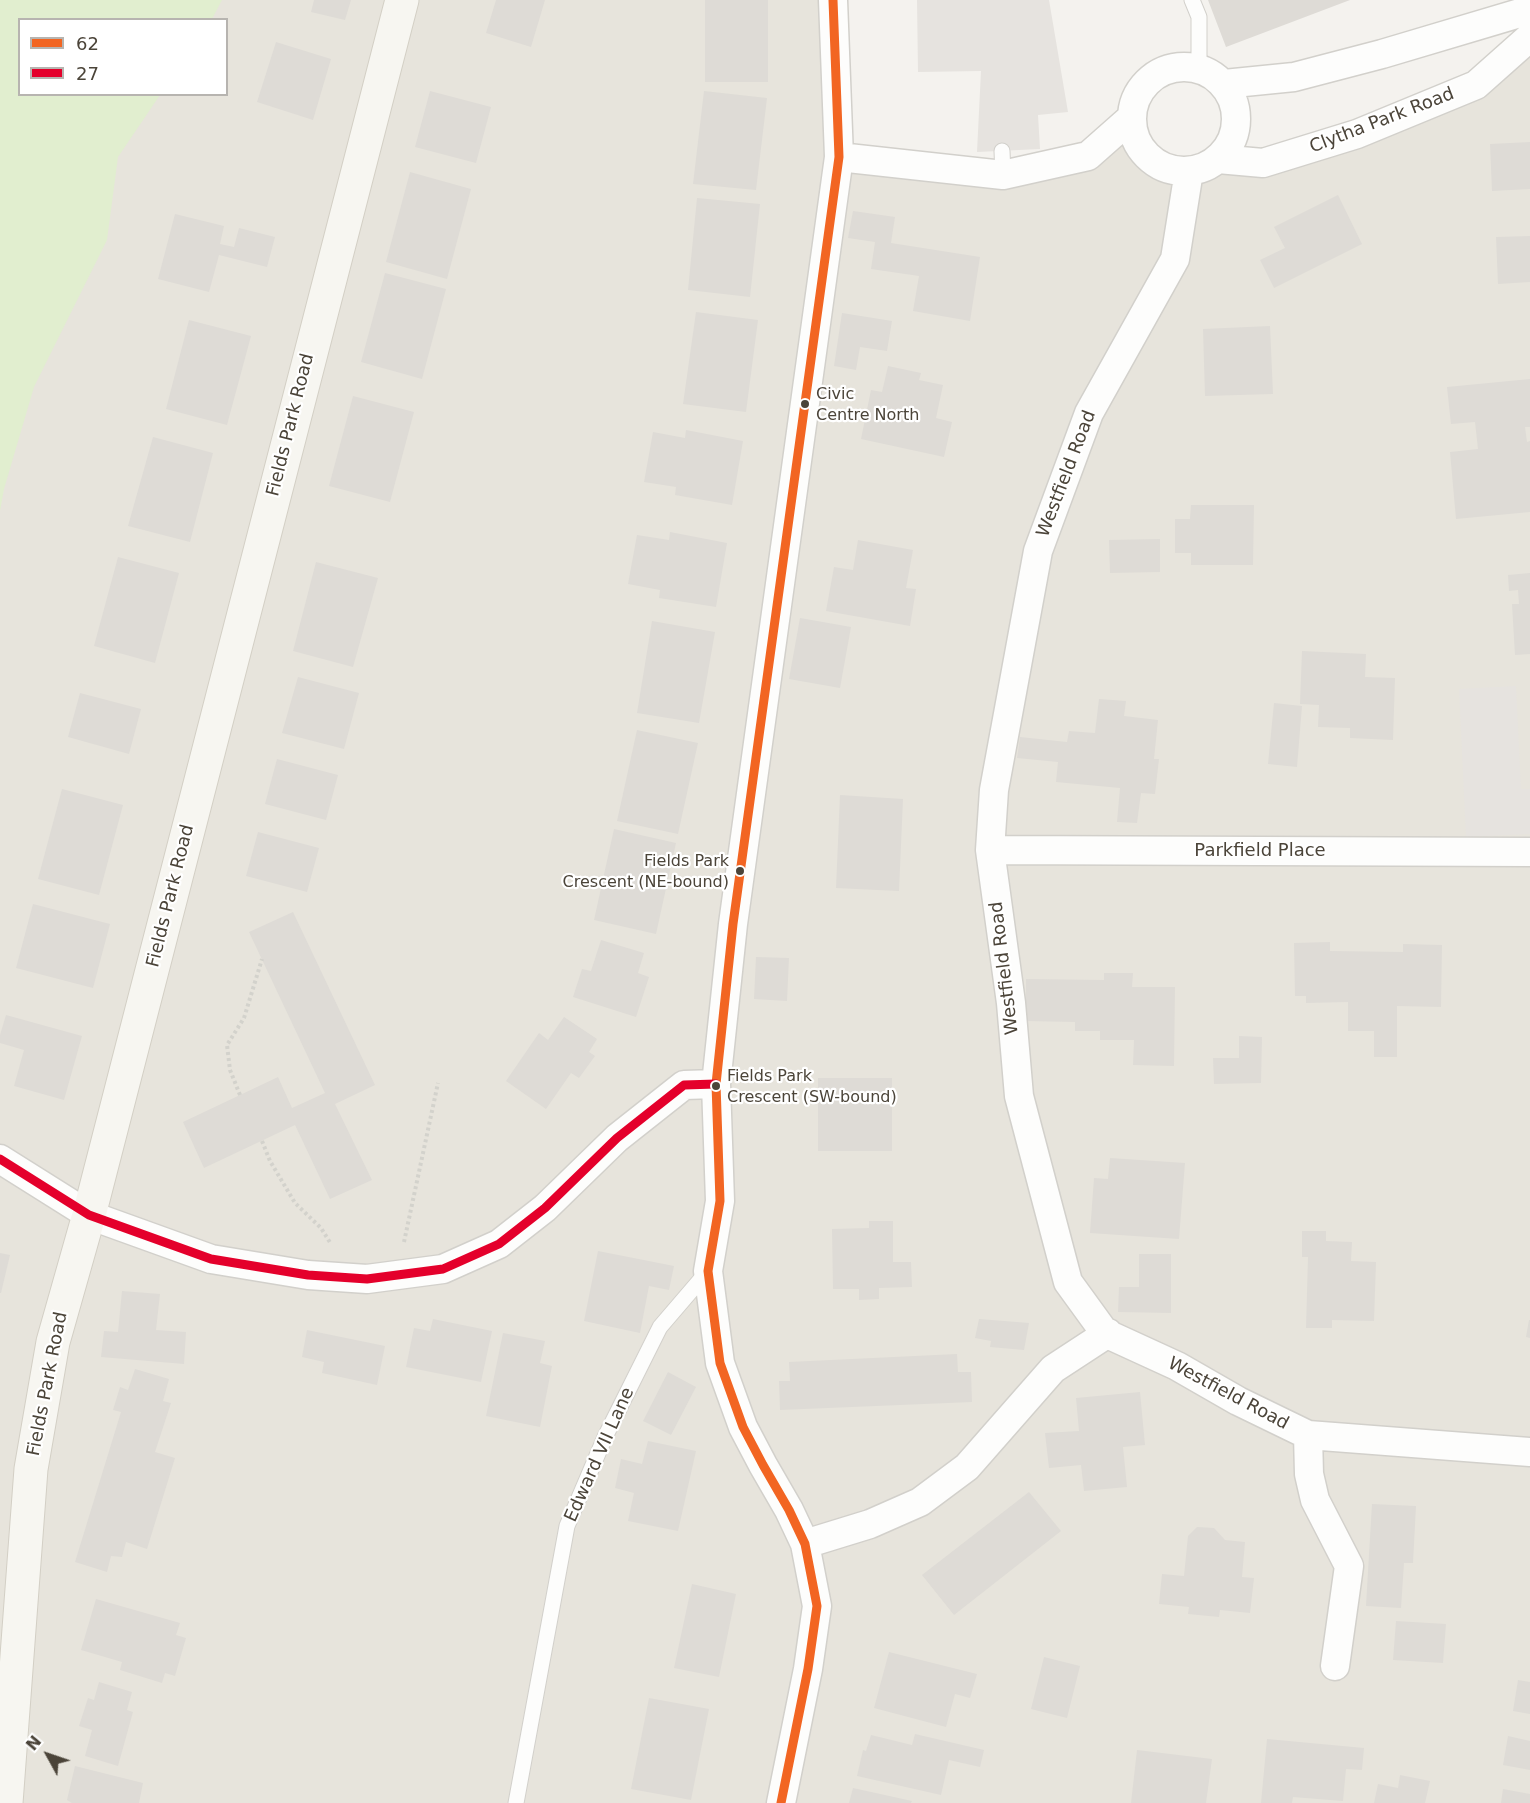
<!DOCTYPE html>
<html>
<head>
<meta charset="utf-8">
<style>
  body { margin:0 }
  #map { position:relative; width:1530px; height:1803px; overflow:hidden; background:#f4f2ee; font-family:"DejaVu Sans",sans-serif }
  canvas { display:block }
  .legend { position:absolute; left:18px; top:18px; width:210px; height:78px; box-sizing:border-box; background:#fff; border:2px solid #b7b4b0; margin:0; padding:8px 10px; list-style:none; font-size:18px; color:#4b4439 }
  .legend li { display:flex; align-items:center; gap:12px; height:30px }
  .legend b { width:30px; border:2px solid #b7b4b0 }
  .north { position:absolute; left:18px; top:1725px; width:60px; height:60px; -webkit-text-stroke:4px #fff; paint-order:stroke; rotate:310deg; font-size:16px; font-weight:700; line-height:24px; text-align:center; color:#4b4439 }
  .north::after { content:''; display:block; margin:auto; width:21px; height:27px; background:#4b4439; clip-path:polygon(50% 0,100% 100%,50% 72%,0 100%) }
</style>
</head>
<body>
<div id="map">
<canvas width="1530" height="1803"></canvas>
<ul class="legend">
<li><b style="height:8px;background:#f26522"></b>62</li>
<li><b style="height:8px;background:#e4002b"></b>27</li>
</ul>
<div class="north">N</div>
</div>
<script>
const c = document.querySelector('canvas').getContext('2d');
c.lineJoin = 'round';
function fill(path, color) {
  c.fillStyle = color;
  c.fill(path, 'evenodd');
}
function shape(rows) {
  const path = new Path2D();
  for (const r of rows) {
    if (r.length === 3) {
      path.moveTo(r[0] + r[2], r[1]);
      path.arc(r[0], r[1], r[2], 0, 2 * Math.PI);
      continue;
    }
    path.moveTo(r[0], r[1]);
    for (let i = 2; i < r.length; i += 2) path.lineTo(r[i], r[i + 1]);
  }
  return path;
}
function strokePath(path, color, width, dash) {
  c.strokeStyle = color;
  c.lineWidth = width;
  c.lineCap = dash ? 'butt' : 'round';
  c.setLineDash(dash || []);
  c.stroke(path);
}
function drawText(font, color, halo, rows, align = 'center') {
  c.font = font + ' "DejaVu Sans",sans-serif';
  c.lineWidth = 4.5;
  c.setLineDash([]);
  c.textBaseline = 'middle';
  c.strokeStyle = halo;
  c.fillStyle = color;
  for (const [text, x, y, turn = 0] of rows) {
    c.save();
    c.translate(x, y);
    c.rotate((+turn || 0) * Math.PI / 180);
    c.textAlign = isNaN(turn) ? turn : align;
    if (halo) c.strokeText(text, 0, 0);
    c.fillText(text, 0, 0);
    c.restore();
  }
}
fill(shape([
  [0,0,833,0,839,157,1003,175,1133,129,1135,138,1145,154,1163,167,1176,171,1199,169,1216,161,1263,163,1476,85,1530,37,1530,1803,0,1803],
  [20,20,226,20,226,94,20,94]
]), '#e7e4dc');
fill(shape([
  [0,0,222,0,212,19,20,20,20,94,160,95,118,157,107,240,34,387,4,489,0,511]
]), '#e1eecf');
fill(shape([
  [917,0,1049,0,1068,112,1038,115,1040,149,977,152,981,71,918,72],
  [1516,686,1521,789,1530,789,1530,834,1466,837,1459,689]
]), '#e6e3df');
fill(shape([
  [314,0,351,0,345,20,311,12],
  [496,0,545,0,531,47,486,33],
  [705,0,768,0,768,82,705,82],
  [1208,0,1350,0,1226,47],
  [276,42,331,59,313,120,257,102],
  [430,91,491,107,476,163,415,147],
  [704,91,767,98,756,190,693,184],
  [1530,142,1530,189,1492,191,1490,144],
  [410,172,471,189,447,279,386,262],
  [1338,195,1362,244,1274,288,1260,260,1285,248,1274,227],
  [697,198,760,204,750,297,688,290],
  [853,211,895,217,891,243,980,257,970,321,913,311,919,276,871,269,875,242,848,238],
  [175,214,224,226,220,244,234,247,239,228,275,237,267,267,219,255,209,292,158,279],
  [1530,236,1530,282,1498,284,1496,237],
  [385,273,446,289,422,379,361,362],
  [696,312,758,320,746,412,683,404],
  [842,313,892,321,887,351,860,347,856,370,834,366],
  [189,320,251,336,227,425,166,409],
  [1270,326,1273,394,1205,396,1203,329],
  [888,366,921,373,919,380,943,385,936,418,952,422,944,457,861,439,871,390,882,392],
  [1530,379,1530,427,1525,427,1527,442,1530,441,1530,512,1456,519,1450,452,1478,449,1475,422,1451,424,1447,387],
  [353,396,414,412,390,502,329,486],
  [686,430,743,441,732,505,675,495,676,487,644,482,653,432,685,438],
  [153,437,213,453,190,542,128,526],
  [1191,505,1254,505,1253,565,1191,565,1191,553,1175,553,1175,519,1190,519],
  [670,532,727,543,716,607,659,598,660,590,628,584,637,535,669,540],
  [1160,539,1160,572,1110,573,1109,540],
  [858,540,913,550,906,588,916,589,910,626,826,611,834,567,853,570],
  [118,557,179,573,155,663,94,646],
  [316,562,378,578,353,667,293,651],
  [1530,573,1530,654,1515,655,1512,604,1519,604,1518,590,1509,591,1508,575],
  [800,618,851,627,840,688,789,679],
  [652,621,715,632,699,723,637,713],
  [1302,651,1366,654,1365,677,1395,678,1393,740,1350,738,1350,728,1318,727,1319,705,1300,704],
  [298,677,359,693,344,749,282,733],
  [80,693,141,709,129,754,68,737],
  [1099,699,1126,701,1124,716,1158,720,1154,759,1159,759,1155,794,1141,793,1137,823,1117,822,1120,788,1056,782,1058,762,1017,758,1020,737,1067,742,1069,731,1095,733],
  [1274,703,1302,706,1297,767,1268,764],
  [637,730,698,743,678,834,617,821],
  [277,759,338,775,326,820,265,804],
  [62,789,123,805,99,895,38,879],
  [840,795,903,799,899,891,836,888],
  [614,829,676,843,656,934,594,920],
  [258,832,319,848,307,892,246,876],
  [33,904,110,924,93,988,16,968],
  [293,912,375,1085,335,1104,372,1180,330,1199,295,1125,204,1168,183,1122,278,1077,292,1108,325,1093,249,932],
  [601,940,644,953,638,973,649,977,636,1017,573,997,582,969,591,971],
  [1330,942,1330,951,1403,952,1403,944,1442,945,1441,1007,1397,1006,1397,1057,1374,1057,1374,1031,1348,1031,1348,1002,1306,1003,1306,996,1295,996,1294,943],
  [756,957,789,958,787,1001,754,999],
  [1104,973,1133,973,1132,987,1175,987,1174,1066,1133,1065,1134,1040,1100,1040,1100,1031,1075,1031,1075,1022,1026,1021,1026,979,1104,980],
  [6,1015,82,1036,64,1100,14,1086,24,1050,0,1043,0,1035],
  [564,1017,597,1039,589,1052,595,1056,579,1078,571,1073,546,1109,506,1081,539,1033,548,1040],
  [1239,1036,1262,1037,1261,1083,1214,1084,1213,1058,1239,1058],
  [818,1078,892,1078,892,1151,818,1151],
  [1110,1158,1185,1163,1179,1239,1090,1233,1094,1178,1108,1179],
  [869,1221,893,1221,893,1262,911,1262,912,1287,879,1288,879,1299,859,1300,859,1289,833,1289,832,1229,869,1228],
  [1302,1231,1326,1231,1326,1241,1352,1242,1351,1261,1376,1262,1374,1321,1332,1320,1332,1328,1306,1328,1308,1257,1302,1257],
  [598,1251,674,1266,669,1290,649,1286,640,1333,584,1321],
  [0,1253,10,1255,1,1293,0,1293],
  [1139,1254,1171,1254,1171,1313,1118,1312,1119,1287,1139,1287],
  [122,1291,160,1294,156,1330,186,1332,184,1364,101,1357,104,1331,118,1332],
  [433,1319,492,1331,481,1382,406,1367,414,1328,430,1331],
  [979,1319,1029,1323,1024,1350,990,1347,991,1341,975,1338],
  [1529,1320,1530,1320,1530,1338,1526,1337],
  [307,1330,385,1346,377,1385,322,1373,324,1362,302,1357],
  [503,1333,545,1341,540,1363,552,1366,540,1427,486,1416],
  [957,1354,958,1372,971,1372,972,1402,780,1410,779,1381,790,1381,789,1362],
  [135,1369,169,1379,163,1401,171,1403,155,1452,175,1458,147,1549,126,1542,122,1557,111,1556,107,1572,75,1562,121,1412,113,1410,120,1387,128,1390],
  [668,1372,696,1387,671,1435,643,1421],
  [1140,1392,1145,1445,1123,1447,1127,1487,1084,1491,1081,1465,1049,1468,1045,1433,1079,1431,1076,1398],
  [648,1441,696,1451,678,1531,628,1521,634,1493,615,1488,621,1459,642,1464],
  [1029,1492,1061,1531,954,1615,922,1575],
  [1372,1504,1416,1506,1413,1563,1404,1563,1401,1608,1366,1606],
  [1197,1527,1214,1528,1225,1540,1245,1542,1242,1577,1254,1578,1250,1613,1220,1610,1219,1617,1188,1614,1189,1607,1159,1604,1162,1574,1184,1576,1188,1536],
  [692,1584,736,1594,719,1677,674,1668],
  [96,1599,180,1623,176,1635,186,1638,175,1676,165,1673,162,1683,120,1670,122,1662,81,1650],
  [1396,1621,1446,1624,1443,1663,1393,1660],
  [889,1652,977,1674,970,1698,955,1694,946,1727,874,1708],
  [1044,1657,1080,1666,1067,1718,1031,1709],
  [1518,1680,1530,1682,1530,1714,1513,1711],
  [99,1682,132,1692,127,1710,133,1712,118,1766,85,1756,92,1730,79,1726,88,1698,94,1700],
  [649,1698,709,1709,691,1800,631,1789],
  [915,1734,984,1750,980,1767,949,1760,941,1795,857,1776,863,1750,866,1751,871,1735,912,1745],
  [1508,1736,1530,1741,1530,1770,1503,1765],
  [1267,1739,1364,1748,1362,1770,1346,1769,1343,1801,1293,1797,1292,1803,1261,1803],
  [1137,1750,1212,1759,1206,1803,1131,1803],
  [75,1766,143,1783,139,1803,72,1803,67,1800],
  [1400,1775,1430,1781,1425,1803,1374,1803,1378,1784,1398,1788],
  [853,1788,912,1801,911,1803,849,1803],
  [1503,1789,1530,1794,1530,1803,1501,1803]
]), '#dedbd6');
const lane = shape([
  [1192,0,1199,17,1199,68],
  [1002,151,1003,175],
  [516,1803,567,1526,605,1437,660,1327,708,1271]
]);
const street = shape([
  [1184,119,52],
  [1224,84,1294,77,1382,54,1530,10],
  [839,157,1003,175,1088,156,1131,118],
  [1218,159,1263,163,1357,134,1476,85,1530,37],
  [1189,171,1175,259,1089,413,1038,551,1015,676,994,790,990,850,1011,1003,1019,1096,1068,1282,1105,1333,1177,1366,1238,1401,1308,1435,1530,1452],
  [990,850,1530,852],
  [0,1159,89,1215,211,1259,308,1275,367,1279,443,1269,499,1244,545,1208,617,1138,684,1085,716,1084],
  [1308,1435,1309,1474,1315,1500,1349,1566,1335,1666],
  [805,1544,870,1524,920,1502,967,1467,1053,1369,1108,1333],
  [781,1803,808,1669,817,1606,805,1544,789,1510,763,1465,743,1427,720,1363,708,1271,720,1201,716,1084,733,924,839,157,833,0]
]);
const secondary = shape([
  [6,1803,31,1469,53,1342,89,1215,402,0]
]);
strokePath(lane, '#d2d0cb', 17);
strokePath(street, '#d2d0cb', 31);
strokePath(secondary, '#d3cfc5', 35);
strokePath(shape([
  [240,1095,230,1070,227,1045,244,1018,262,959],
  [262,1141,270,1161,295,1203,321,1228,331,1244],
  [404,1242,438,1083]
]), '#d3d2cc', 4, [3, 3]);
strokePath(lane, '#fdfdfc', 15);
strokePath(street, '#fdfdfc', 28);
strokePath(secondary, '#f7f6f1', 33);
strokePath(shape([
  [781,1803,808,1669,817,1606,805,1544,789,1510,763,1465,743,1427,720,1363,708,1271,720,1201,716,1084,733,924,839,157,833,0]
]), '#f26522', 9);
strokePath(shape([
  [0,1159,89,1215,211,1259,308,1275,367,1279,443,1269,499,1244,545,1208,617,1138,684,1085,716,1084]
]), '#e4002b', 9);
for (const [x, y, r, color] of [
  [805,404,5,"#4b4439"],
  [740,871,5,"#4b4439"],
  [716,1086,5,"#4b4439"]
]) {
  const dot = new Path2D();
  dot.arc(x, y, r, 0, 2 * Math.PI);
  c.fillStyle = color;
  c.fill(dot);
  strokePath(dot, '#fff', 2);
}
drawText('16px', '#4b4439', '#fff', [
  ["Civic",816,395],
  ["Centre North",816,416],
  ["Fields Park",729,862,"right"],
  ["Crescent (NE-bound)",729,883,"right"],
  ["Fields Park",727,1077],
  ["Crescent (SW-bound)",727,1098]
], 'left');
drawText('18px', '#4b4439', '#fff', [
  ["Clytha Park Road",1382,121,-21],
  ["Fields Park Road",291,425,-76],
  ["Westfield Road",1067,474,-69],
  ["Parkfield Place",1260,851],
  ["Fields Park Road",171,896,-76],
  ["Westfield Road",1005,968,-97],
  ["Fields Park Road",48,1384,-79],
  ["Westfield Road",1228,1394,28],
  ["Edward VII Lane",600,1455,-66]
]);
</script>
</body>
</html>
